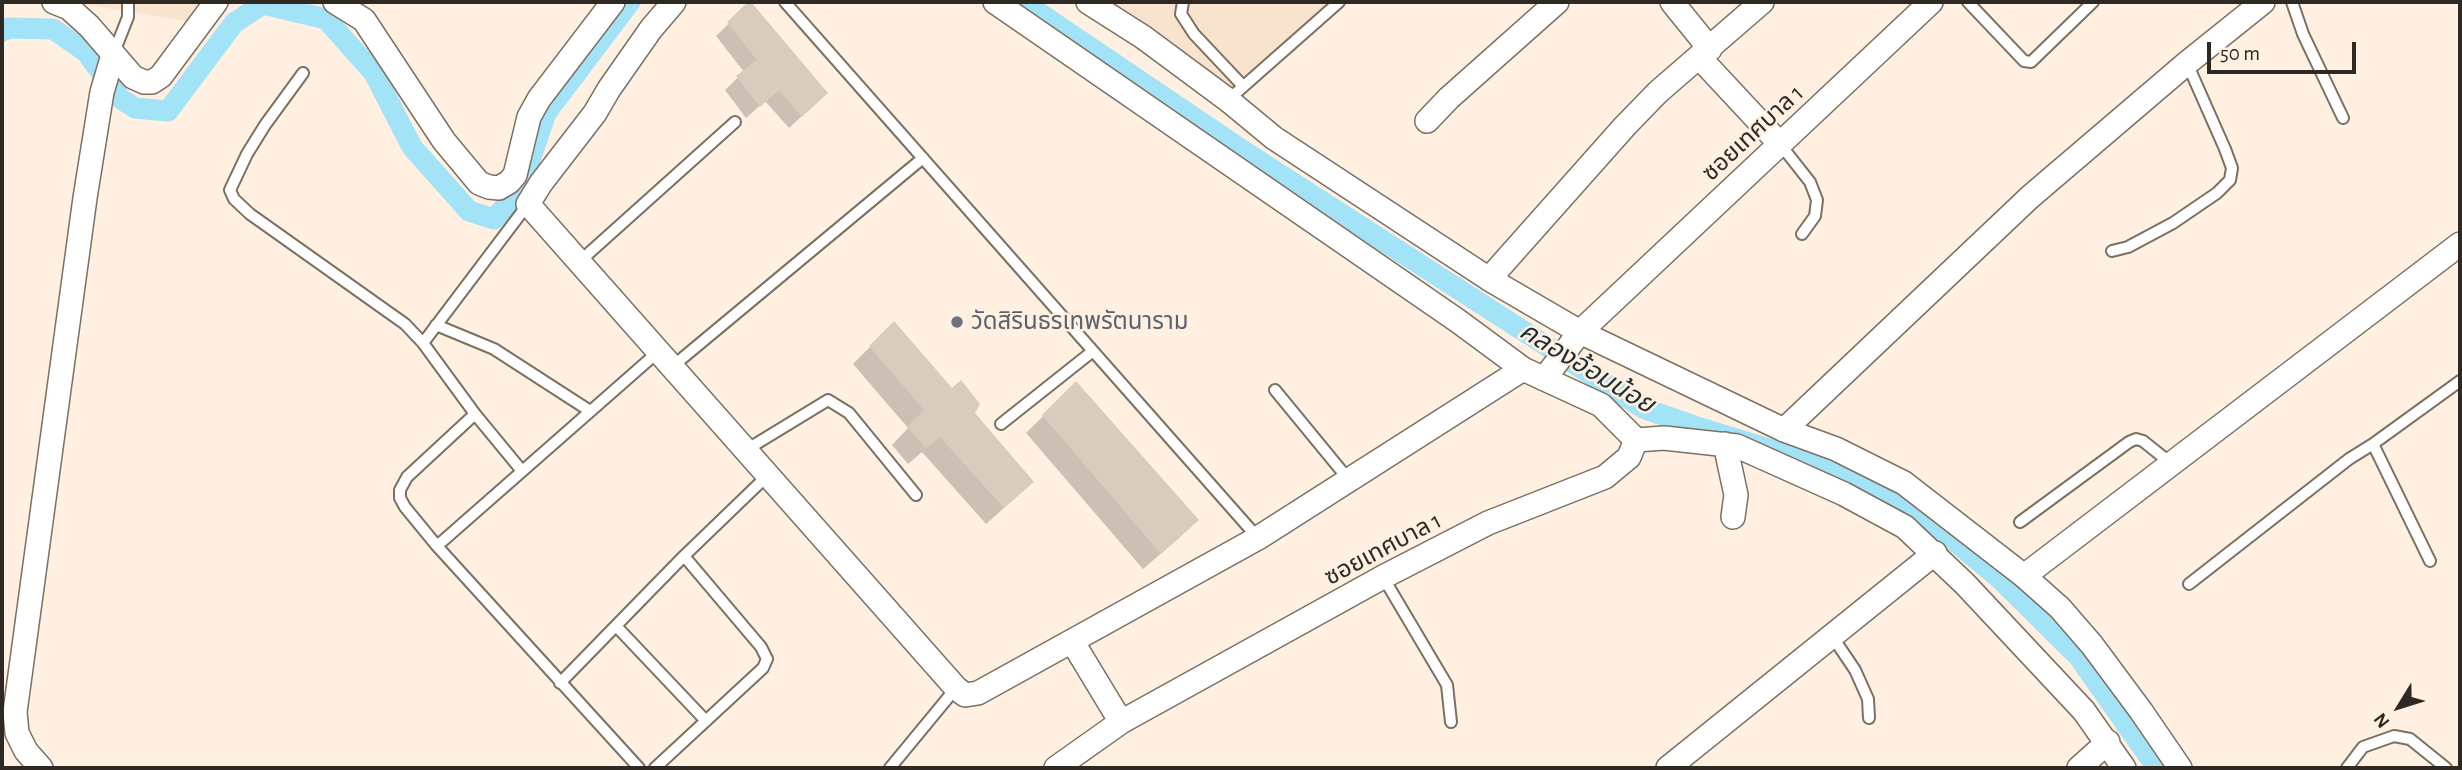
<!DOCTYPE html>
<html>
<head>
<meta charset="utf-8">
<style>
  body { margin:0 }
  #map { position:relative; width:2462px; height:770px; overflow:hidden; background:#fff0e1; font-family:"Alegreya Sans",sans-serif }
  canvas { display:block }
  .frame { position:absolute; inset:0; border:4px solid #2e2923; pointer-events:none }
  .north { position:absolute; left:2364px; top:672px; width:70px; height:70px; -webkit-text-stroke:5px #fff0e1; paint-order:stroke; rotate:232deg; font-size:19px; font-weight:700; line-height:28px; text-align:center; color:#2e2923 }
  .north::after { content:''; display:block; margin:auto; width:24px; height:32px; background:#2e2923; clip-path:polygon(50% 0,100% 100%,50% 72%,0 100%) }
  .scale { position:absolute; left:2207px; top:42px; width:149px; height:32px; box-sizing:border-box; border:4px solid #2e2923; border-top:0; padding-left:9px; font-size:21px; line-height:24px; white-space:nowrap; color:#2e2923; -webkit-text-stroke:5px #fff0e1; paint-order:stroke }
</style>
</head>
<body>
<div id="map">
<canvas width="2462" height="770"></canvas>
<div class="frame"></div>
<div class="north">N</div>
<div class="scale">50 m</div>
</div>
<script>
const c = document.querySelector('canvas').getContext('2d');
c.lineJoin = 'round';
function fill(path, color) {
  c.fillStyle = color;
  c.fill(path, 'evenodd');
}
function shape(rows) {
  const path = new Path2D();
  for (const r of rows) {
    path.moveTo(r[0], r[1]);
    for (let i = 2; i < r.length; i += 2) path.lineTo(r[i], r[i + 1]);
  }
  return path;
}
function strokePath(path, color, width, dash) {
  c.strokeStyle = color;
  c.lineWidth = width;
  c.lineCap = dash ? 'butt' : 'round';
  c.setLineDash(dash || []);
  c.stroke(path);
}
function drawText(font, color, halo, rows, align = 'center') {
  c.font = font + ' "Alegreya Sans","Noto Sans Thai",sans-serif';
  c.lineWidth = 5;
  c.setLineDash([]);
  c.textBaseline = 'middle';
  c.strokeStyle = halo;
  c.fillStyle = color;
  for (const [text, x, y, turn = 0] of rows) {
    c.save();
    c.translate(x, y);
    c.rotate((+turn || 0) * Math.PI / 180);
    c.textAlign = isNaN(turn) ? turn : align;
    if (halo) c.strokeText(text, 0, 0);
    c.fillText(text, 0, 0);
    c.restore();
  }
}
fill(shape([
  [69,2,207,2,192,22],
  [1101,2,1347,2,1238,94]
]), '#f7e3ce');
fill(shape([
  [750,3,813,106,789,128,765,101,746,118,725,90,744,72,716,36],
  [894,323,973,413,1015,498,986,524,922,452,908,464,892,445,908,428,853,364],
  [1076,384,1180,537,1143,569,1026,433]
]), '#0003');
strokePath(shape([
  [1023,2,1236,146,1643,408,1694,426,1795,457,1920,512,2000,579,2078,656,2157,768],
  [2,31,9,28,53,29,86,52,121,99,135,108,168,111,234,23,263,4,326,19,374,73,412,147,469,211,494,219,520,190,546,113,630,2]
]), '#a3e3f7', 21);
fill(shape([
  [748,2,751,2,828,93,802,117,779,90,760,107,736,76,757,60,727,22],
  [894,321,952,388,961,380,980,404,975,413,1034,482,1004,508,940,437,926,448,907,427,924,410,869,346],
  [1076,381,1199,520,1161,554,1042,415]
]), '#daccbd');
const service = shape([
  [785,2,1258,538],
  [1183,2,1181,14,1194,34,1243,86],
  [1968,2,2024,61,2031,62,2093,2],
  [2292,2,2303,34,2343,118],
  [113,55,128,17,128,2],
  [303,73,265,125,247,154,230,190,234,199,250,214,405,324,423,343,475,414,407,477,400,490,400,498,405,507,437,546,639,768],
  [1228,100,1339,2],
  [1780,144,1810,182,1817,200,1815,216,1802,234],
  [2112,251,2128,247,2173,223,2217,193,2230,180,2232,168,2225,149,2187,63],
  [579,262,735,122],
  [436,325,494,349,590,411],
  [423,343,528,204],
  [673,366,923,158],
  [1275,390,1349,480],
  [475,414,522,471],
  [1001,424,1093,351],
  [746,450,828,400,849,413,916,495],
  [2020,522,2129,442,2136,439,2143,441,2173,465],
  [437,546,659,351],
  [2430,561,2373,444,2460,381],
  [1383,577,1447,685,1451,722],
  [2189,584,2349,459,2373,444],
  [617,627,706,721],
  [1832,636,1855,670,1868,699,1869,718],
  [560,683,684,556,768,475],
  [655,768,763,668,767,659,761,647,684,556],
  [890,768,956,688],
  [2347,768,2363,747,2394,736,2410,739,2446,768]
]);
const minor = shape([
  [54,2,69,8,89,26,133,77,144,82,152,82,161,76,216,2],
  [335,2,364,20,444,141,479,183,489,187,499,188,509,182,515,175,529,117,539,99,613,2],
  [674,2,651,29,609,89,595,113,541,183,528,204,956,688,965,695,978,693,1258,538,1523,369],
  [995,2,1458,321,1523,369,1601,405,1636,440,1629,457,1605,477,1488,523,1383,577,1121,722,1056,768],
  [1088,2,1143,37,1228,100,1274,138,1489,279,1580,332,1784,430,1836,449,1904,483,2024,576,2060,608,2092,645,2141,711,2180,768],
  [1672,2,1710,49],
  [1699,57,1780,144],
  [1427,121,1449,98,1557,2],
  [1489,279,1625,126,1658,92,1762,2],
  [1544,379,1580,332,1931,2],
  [1784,430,2030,197,2187,63,2263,2],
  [1636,440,1664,438,1737,446,1844,494,1905,527,1965,584,2084,711,2124,768],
  [1725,444,1736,495,1733,517],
  [2024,576,2460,244],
  [1072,641,1121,722],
  [41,768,26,751,17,733,15,712,85,198,102,92,113,55],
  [1668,768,1935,553],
  [2079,768,2108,742]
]);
strokePath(service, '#7c7062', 14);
strokePath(minor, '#7c7062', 26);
strokePath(service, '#fff', 10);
strokePath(minor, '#fff', 23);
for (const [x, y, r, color] of [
  [957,322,7,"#6b7280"]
]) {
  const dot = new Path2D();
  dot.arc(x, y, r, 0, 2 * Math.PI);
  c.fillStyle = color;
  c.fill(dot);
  strokePath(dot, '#fff0e1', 2.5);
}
drawText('24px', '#2e2923', '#fff0e1', [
  ["ซอยเทศบาล 1",1753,133,-43],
  ["ซอยเทศบาล 1",1383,549,-28]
]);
drawText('24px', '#5b616d', '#fff0e1', [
  ["วัดสิรินธรเทพรัตนาราม",971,322]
], 'left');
drawText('italic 26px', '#1a2f35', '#fff0e1', [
  ["คลองอ้อมน้อย",1587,368,31]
]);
</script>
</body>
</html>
